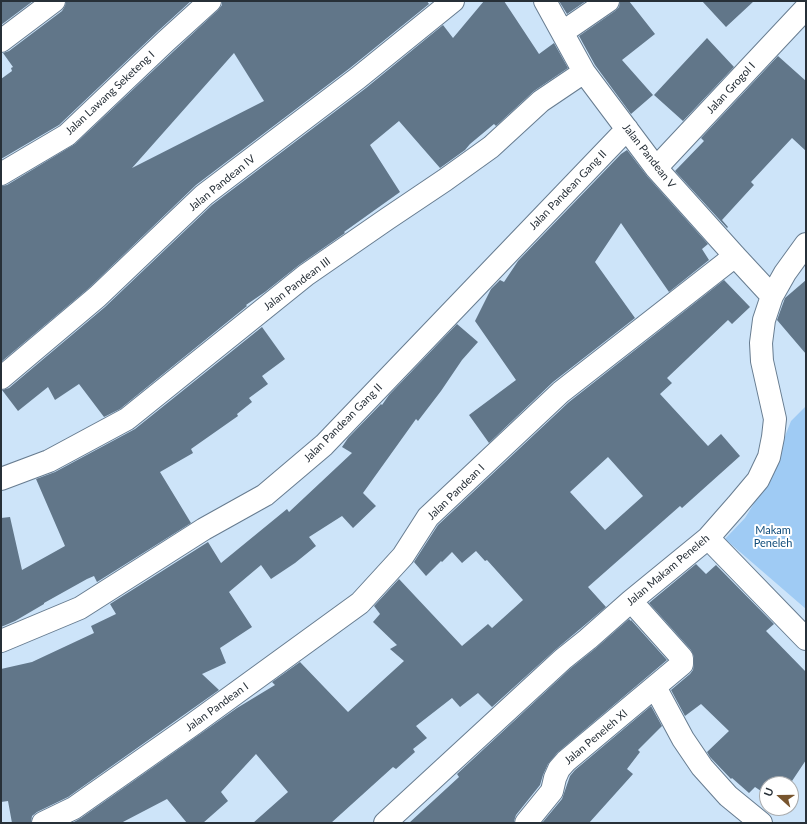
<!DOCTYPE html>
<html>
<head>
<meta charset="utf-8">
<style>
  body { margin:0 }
  #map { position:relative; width:807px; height:824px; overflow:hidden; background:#cde4f9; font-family:Lato,sans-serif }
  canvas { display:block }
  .frame { position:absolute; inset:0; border:2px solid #273038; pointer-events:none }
  .north { position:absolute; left:759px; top:776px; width:40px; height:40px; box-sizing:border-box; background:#fff; border:1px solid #a9acaf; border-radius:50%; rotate:291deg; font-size:11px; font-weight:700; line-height:16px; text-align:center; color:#273038 }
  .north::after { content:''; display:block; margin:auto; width:14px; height:18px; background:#78552e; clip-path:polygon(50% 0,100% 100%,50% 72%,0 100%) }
</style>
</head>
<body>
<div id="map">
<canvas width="807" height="824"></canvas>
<div class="frame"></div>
<div class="north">U</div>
</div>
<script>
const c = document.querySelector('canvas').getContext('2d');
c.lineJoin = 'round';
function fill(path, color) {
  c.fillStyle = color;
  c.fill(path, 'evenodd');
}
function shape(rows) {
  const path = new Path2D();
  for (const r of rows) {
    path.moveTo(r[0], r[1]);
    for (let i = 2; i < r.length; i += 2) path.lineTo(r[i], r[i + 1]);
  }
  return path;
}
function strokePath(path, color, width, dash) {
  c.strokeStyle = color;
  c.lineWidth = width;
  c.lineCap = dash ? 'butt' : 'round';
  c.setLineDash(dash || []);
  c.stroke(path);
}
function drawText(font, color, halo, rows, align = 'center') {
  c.font = font + ' Lato,sans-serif';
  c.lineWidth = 4;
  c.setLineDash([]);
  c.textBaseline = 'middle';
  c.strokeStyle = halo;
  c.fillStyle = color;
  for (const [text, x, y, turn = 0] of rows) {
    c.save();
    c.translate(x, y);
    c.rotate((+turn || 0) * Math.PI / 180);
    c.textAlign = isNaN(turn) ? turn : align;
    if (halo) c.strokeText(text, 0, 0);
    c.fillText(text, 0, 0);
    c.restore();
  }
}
fill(shape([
  [806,406,806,609,725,539,745,518,767,482,791,421]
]), '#9fcbf4');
fill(shape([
  [1,1,33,1,1,25],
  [66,1,191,1,157,32,59,125,1,159,1,79,12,71,11,68,13,67,3,53,9,51,62,11,65,6],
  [222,1,427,1,429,4,350,68,196,185,89,288,1,362,1,186,7,185,75,144,175,50,218,10,222,5],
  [234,53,264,101,132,168],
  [484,1,504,1,539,54,554,43,568,68,534,91,496,126,494,124,470,144,465,150,440,168,399,121,370,145,400,192,344,232,345,233,299,265,265,292,246,305,247,306,120,409,104,417,79,384,55,400,48,387,18,411,2,390,9,388,105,307,212,205,366,88,443,25,453,38],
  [559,1,586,1,567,14],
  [620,1,629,1,655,34,622,60,653,95,631,114,595,65,579,36,615,11,619,7],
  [702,1,754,1,726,27],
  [707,38,734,67,683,121,654,95],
  [778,56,806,81,806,151,792,138,751,182,754,185,722,220,728,227,727,228,675,171,704,141,701,138],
  [627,150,647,176,708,244,702,249,709,260,669,292,621,223,595,262,635,318,553,382,489,443,469,415,516,380,475,321,491,289,500,280,504,282,518,261,621,154],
  [724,280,750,307,732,324,728,320,667,378,672,383,660,394,708,446,721,434,740,456,682,508,680,506,588,587,606,607,580,629,555,650,492,707,478,693,460,707,452,698,416,726,427,738,413,749,415,752,396,769,393,767,331,823,253,823,288,792,256,754,221,792,228,801,203,823,187,823,167,799,121,823,72,823,81,818,237,708,275,685,272,682,300,662,348,712,404,661,390,649,397,645,373,622,380,614,374,606,399,579,462,646,488,624,492,628,523,600,487,560,485,561,476,551,462,563,452,552,442,562,441,561,426,576,414,562,438,525,569,402],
  [608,457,643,496,605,530,570,492],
  [806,280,806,354,777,320,785,298],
  [457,324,478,342,462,360,441,391,418,421,416,419,363,493,376,506,353,528,342,516,309,537,316,546,295,563,271,579,261,565,229,592,252,627,220,648,226,663,202,674,219,690,68,797,37,812,32,816,31,823,12,823,8,801,1,802,1,669,32,662,94,633,91,626,116,614,110,604,208,542,221,563,287,509,289,512,352,453,342,447,348,438,381,404,382,405,389,395],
  [262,327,285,359,262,376,268,384,249,398,252,402,237,414,238,416,191,449,193,453,160,472,191,523,97,582,94,576,87,579,44,603,44,604,15,621,1,627,1,518,10,517,22,570,65,546,36,479,55,472,135,429],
  [696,564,706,574,716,565,774,624,766,631,806,672,806,760,790,784,767,784,767,795,755,787,749,793,732,778,731,779,710,757,707,752,729,731,701,704,685,716,671,690,690,674,693,670,694,664,694,657,691,650,649,603],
  [629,619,631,621,631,620,667,660,557,753,548,764,543,775,540,785,516,815,514,821,514,823,409,823,459,777,457,774,571,668,596,648],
  [651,706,662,726,638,750,640,752,627,769,633,774,589,823,542,823,562,799,570,776,575,770]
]), '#617689');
const street = shape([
  [545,1,584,72,656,168,735,256,772,296],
  [563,32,608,1],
  [1,41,54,1],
  [656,168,806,8],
  [1,174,67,135,166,41,210,1],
  [1,378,97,297,204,195,358,78,453,1],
  [1,479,49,461,127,419,306,275,387,219,445,180,491,147,541,101,584,72],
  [708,538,806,639],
  [1,641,80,608,204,529,265,495,324,445,627,129],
  [655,687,683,739,702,767,728,796,761,823],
  [43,823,74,808,192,725,360,603,403,556,428,517,561,392,735,256],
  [385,823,563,659,588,639,631,601,708,538,737,505,758,480,769,457,773,437,775,419,762,361,761,343,764,320,772,296,785,273,806,244],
  [526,823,552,791,555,778,559,769,566,761,682,664,682,658,631,601]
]);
strokePath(street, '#677c90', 24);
strokePath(street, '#fff', 22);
drawText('11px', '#273038', '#fff', [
  ["Jalan Grogol I",731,88,-47],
  ["Jalan Lawang Seketeng I",110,93,-43],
  ["Jalan Pandean V",649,156,52],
  ["Jalan Pandean IV",222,183,-39],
  ["Jalan Pandean Gang II",568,190,-46],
  ["Jalan Pandean III",297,284,-37],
  ["Jalan Pandean Gang II",343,423,-45],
  ["Jalan Pandean I",456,492,-44],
  ["Jalan Makam Peneleh",668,570,-40],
  ["Jalan Pandean I",217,707,-36],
  ["Jalan Peneleh XI",596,737,-40]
]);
drawText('11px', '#104d7b', '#fff', [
  ["Makam",773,530],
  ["Peneleh",773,543]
]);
</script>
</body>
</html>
